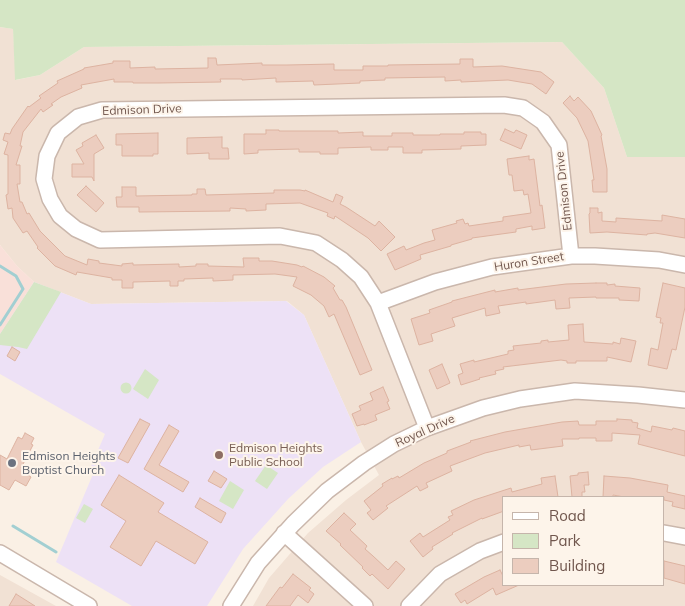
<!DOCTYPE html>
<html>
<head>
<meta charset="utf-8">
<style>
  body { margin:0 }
  #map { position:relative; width:685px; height:606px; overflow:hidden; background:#faf0e5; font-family:Mulish,sans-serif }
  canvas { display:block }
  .legend { position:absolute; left:502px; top:496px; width:162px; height:90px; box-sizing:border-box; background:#fdf4ea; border:1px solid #c5b5ab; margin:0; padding:6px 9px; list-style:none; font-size:15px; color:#70564d }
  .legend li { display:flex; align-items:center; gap:10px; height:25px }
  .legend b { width:25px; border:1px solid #c5b5ab }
</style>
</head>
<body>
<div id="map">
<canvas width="685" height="606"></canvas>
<ul class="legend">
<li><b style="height:6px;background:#fff"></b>Road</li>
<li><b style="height:14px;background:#d5e6c5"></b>Park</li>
<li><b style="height:14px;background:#eccdbf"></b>Building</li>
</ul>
</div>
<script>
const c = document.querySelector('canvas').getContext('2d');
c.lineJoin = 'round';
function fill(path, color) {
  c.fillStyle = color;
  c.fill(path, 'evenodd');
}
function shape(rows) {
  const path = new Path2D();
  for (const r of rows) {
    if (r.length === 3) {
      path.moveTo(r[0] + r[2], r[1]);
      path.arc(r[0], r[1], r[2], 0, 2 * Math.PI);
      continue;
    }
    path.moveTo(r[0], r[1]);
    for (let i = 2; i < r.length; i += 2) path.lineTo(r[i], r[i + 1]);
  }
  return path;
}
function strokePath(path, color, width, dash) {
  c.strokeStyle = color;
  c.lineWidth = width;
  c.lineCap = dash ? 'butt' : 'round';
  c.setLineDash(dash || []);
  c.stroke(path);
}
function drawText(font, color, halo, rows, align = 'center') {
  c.font = font + ' Mulish,sans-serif';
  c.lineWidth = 4;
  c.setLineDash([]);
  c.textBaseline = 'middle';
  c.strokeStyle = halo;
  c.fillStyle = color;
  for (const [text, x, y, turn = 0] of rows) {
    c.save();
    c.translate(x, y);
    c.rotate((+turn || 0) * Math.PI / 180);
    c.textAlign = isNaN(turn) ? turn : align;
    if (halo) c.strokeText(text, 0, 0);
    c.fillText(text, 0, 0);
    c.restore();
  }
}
fill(shape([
  [0,27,13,29,16,80,40,75,84,47,562,42,604,88,627,157,685,157,685,606,253,606,269,578,308,533,346,500,379,475,361,442,304,315,287,301,91,304,34,282,17,266,0,245],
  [504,497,664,497,664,585,504,585],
  [0,575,56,606,0,606]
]), '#f1e1d4');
fill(shape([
  [0,245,17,266,34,282,0,334]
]), '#f9e0d9');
fill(shape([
  [34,282,91,304,286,301,304,315,361,442,323,467,288,499,243,549,207,606,132,606,56,562,93,474,89,471,105,434,0,374,0,334]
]), '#ede1f6');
fill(shape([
  [0,0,685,0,685,157,627,157,604,88,562,42,84,47,40,75,15,80,13,29,0,27],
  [34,282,61,292,27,349,18,347,0,345,0,334],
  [145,369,159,380,148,399,133,389],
  [126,388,5.5],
  [266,465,278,473,267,489,255,481],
  [230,481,244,490,233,509,219,501],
  [84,504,93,509,85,523,76,518]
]), '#d5e6c5');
strokePath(shape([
  [0,266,16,276,23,289,0,325],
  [13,526,56,552]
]), '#a2cfd2', 3);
const building = shape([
  [208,58,216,58,217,65,262,63,262,65,287,65,334,64,334,70,363,70,363,66,388,66,388,65,460,64,460,59,473,59,473,67,502,66,541,72,554,82,546,94,532,84,508,80,461,82,461,80,445,81,445,77,385,78,385,80,360,81,360,83,314,85,313,81,276,82,276,78,242,80,242,79,220,79,221,82,158,83,133,83,133,82,114,82,114,79,81,85,82,88,61,97,51,104,53,105,43,112,41,109,23,132,20,146,22,146,16,165,20,165,20,184,17,184,20,202,22,202,27,214,29,213,40,231,65,256,87,265,88,259,99,261,99,263,122,266,122,264,133,263,133,265,179,264,179,267,196,266,196,264,208,264,208,266,244,267,243,258,259,258,259,261,272,261,297,265,302,267,303,266,324,277,335,286,333,288,340,300,342,300,346,307,372,370,360,375,334,314,329,317,324,306,311,295,293,286,297,277,275,274,233,275,233,280,213,281,213,278,184,279,184,281,178,281,178,286,170,286,170,281,133,282,133,288,122,288,122,280,112,280,112,278,77,272,76,275,55,266,37,248,38,247,27,231,23,233,13,218,12,208,8,209,6,195,8,194,8,155,4,154,8,142,3,140,5,133,10,134,12,129,28,106,29,107,41,98,39,96,58,83,57,81,84,69,84,68,113,63,113,61,130,61,130,68,155,67,155,69,208,68,208,58],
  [570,96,574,101,578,97,591,111,602,135,601,136,607,169,607,192,593,192,592,180,594,180,588,141,577,118,563,103,570,96],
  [505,129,514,133,516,130,527,135,521,149,500,140,505,129],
  [266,130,279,130,279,131,338,131,338,133,363,132,363,136,392,136,392,133,413,133,413,135,440,135,440,134,464,134,464,132,481,132,481,134,486,134,486,145,461,146,461,149,422,150,422,153,403,153,403,147,388,147,388,150,371,150,371,147,338,148,338,154,320,154,320,152,299,152,299,149,258,150,258,153,244,154,244,134,266,134,266,130],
  [158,133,158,154,153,154,153,156,122,156,122,145,116,145,116,134,158,133],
  [96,135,104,148,94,154,94,181,92,177,72,177,72,164,84,164,76,150,83,146,82,143,96,135],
  [222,137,222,148,228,148,229,159,209,159,209,153,187,154,187,138,222,137],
  [529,156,529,160,534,159,540,206,542,205,545,228,532,230,532,226,516,229,516,232,472,238,472,239,451,245,451,246,420,255,421,259,395,270,387,254,404,246,406,250,424,243,435,240,432,230,457,223,456,221,463,219,465,224,468,223,469,226,503,221,503,217,531,213,528,194,524,195,523,190,514,191,512,175,509,175,507,159,529,156],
  [86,186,104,203,96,212,77,195,86,186],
  [122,187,136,187,136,196,192,195,192,194,197,194,197,189,205,189,206,195,274,193,274,190,300,190,305,191,305,190,333,202,336,194,343,197,340,204,346,207,375,226,379,221,395,237,381,251,368,238,335,216,334,219,327,216,328,213,300,203,266,204,266,210,246,211,246,209,230,208,230,211,139,212,139,207,117,207,116,197,122,197,122,187],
  [590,208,598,208,598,213,602,212,602,221,616,222,616,218,662,221,662,215,685,219,685,238,655,233,647,234,647,235,607,232,590,233,589,214,590,213,590,208],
  [596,283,607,283,607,285,615,284,615,286,640,288,639,301,619,300,619,298,596,298,596,297,569,298,570,308,556,309,555,300,526,304,526,302,498,306,500,313,486,316,485,308,452,318,455,326,431,334,433,341,419,345,411,319,430,313,429,310,452,302,452,301,495,290,495,292,518,288,518,290,566,284,596,283],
  [663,283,685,288,685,307,677,345,676,350,672,349,667,369,648,365,651,348,658,350,663,323,660,323,661,318,656,317,663,283],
  [583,324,584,342,613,344,613,342,620,344,621,338,636,341,631,362,607,357,607,361,576,361,576,363,567,363,567,361,561,360,503,367,504,369,495,371,496,374,479,378,480,379,461,385,458,375,463,373,460,364,474,360,474,362,508,354,508,351,514,350,513,346,541,343,541,341,548,340,548,342,569,340,568,325,583,324],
  [12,347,20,352,15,361,7,356,12,347],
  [442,364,450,383,437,389,429,370,442,364],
  [383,387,389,401,387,402,390,409,375,415,377,420,364,425,364,424,357,426,352,414,361,410,359,406,373,400,370,393,383,387],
  [140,419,150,424,128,463,118,458,140,419],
  [617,419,632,420,632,422,638,423,637,428,651,432,652,426,672,430,673,428,685,431,685,456,638,444,640,435,612,433,612,441,596,441,596,438,579,438,579,439,562,439,563,446,531,450,530,445,519,447,519,445,485,453,450,466,452,471,426,483,428,487,420,491,417,486,386,506,388,508,373,520,367,513,371,510,364,501,383,486,382,484,392,478,392,479,398,476,399,478,424,463,447,453,447,451,471,442,470,441,505,432,562,422,578,421,579,425,596,425,596,421,617,421,617,419],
  [169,425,179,431,159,465,189,482,183,492,144,469,169,425],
  [25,433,34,438,31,444,33,445,21,468,26,471,25,473,31,477,26,486,15,480,9,490,0,485,0,455,7,459,18,437,22,439,25,433],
  [214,471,227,479,221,488,208,481,214,471],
  [588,472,589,485,584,485,585,492,582,492,582,497,572,497,570,476,578,475,578,473,588,472],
  [119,475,164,503,158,512,208,542,195,564,156,541,141,566,110,547,126,521,101,505,119,475],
  [555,476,558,497,504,497,504,511,482,519,482,518,452,533,453,534,432,547,433,549,423,557,410,541,420,533,423,537,450,520,448,517,453,515,451,511,474,500,511,488,512,492,542,484,541,478,555,476],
  [604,476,630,478,668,485,667,492,685,496,685,509,672,506,673,502,664,500,664,497,624,497,613,495,613,497,603,497,604,476],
  [200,498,226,513,221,523,195,507,200,498],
  [344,513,356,524,350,530,367,546,365,549,373,556,388,570,396,561,405,569,388,589,372,574,370,576,362,568,363,567,340,545,341,544,326,531,344,513],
  [664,561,685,566,685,584,664,578,664,561],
  [500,570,504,578,504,585,519,585,496,595,493,588,467,604,465,600,461,603,455,594,484,577,500,570],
  [293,574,311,588,309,590,314,594,308,603,298,595,290,606,266,606,280,587,282,588,293,574],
  [16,594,35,606,9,606,16,594]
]);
fill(building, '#eccdbf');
strokePath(building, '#ddb3a1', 1);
const minor = shape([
  [378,303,435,282,492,267,571,256,595,256,659,260,685,265],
  [427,428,378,303,361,277,342,260,316,243,280,236,100,240,76,229,60,216,50,199,44,179,47,156,58,133,78,117,102,110,504,105,523,108,543,122,559,145,571,256],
  [284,533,365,606],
  [664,533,685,537],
  [0,553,89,606],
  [231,606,258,563,293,524,327,491,364,463,394,444,427,428,483,408,520,399,575,391,638,395,685,400],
  [409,606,440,574,480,551,504,542]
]);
strokePath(minor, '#cab7ac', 18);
strokePath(minor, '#fff', 15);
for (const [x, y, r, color] of [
  [219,455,5,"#8d6e63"],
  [12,463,5,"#6b7280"]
]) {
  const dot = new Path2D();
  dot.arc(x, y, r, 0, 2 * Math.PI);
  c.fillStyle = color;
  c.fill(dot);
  strokePath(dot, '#fdf4ea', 2);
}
drawText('12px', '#70564d', '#fdf4ea', [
  ["Edmison Drive",142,110,-2],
  ["Edmison Drive",564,191,-96],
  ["Huron Street",529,262,-9],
  ["Royal Drive",425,431,-24]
]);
drawText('12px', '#785e54', '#fdf4ea', [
  ["Edmison Heights",229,448],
  ["Public School",229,462]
], 'left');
drawText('12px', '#5b616d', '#fdf4ea', [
  ["Edmison Heights",22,456],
  ["Baptist Church",22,470]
], 'left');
</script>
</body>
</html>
